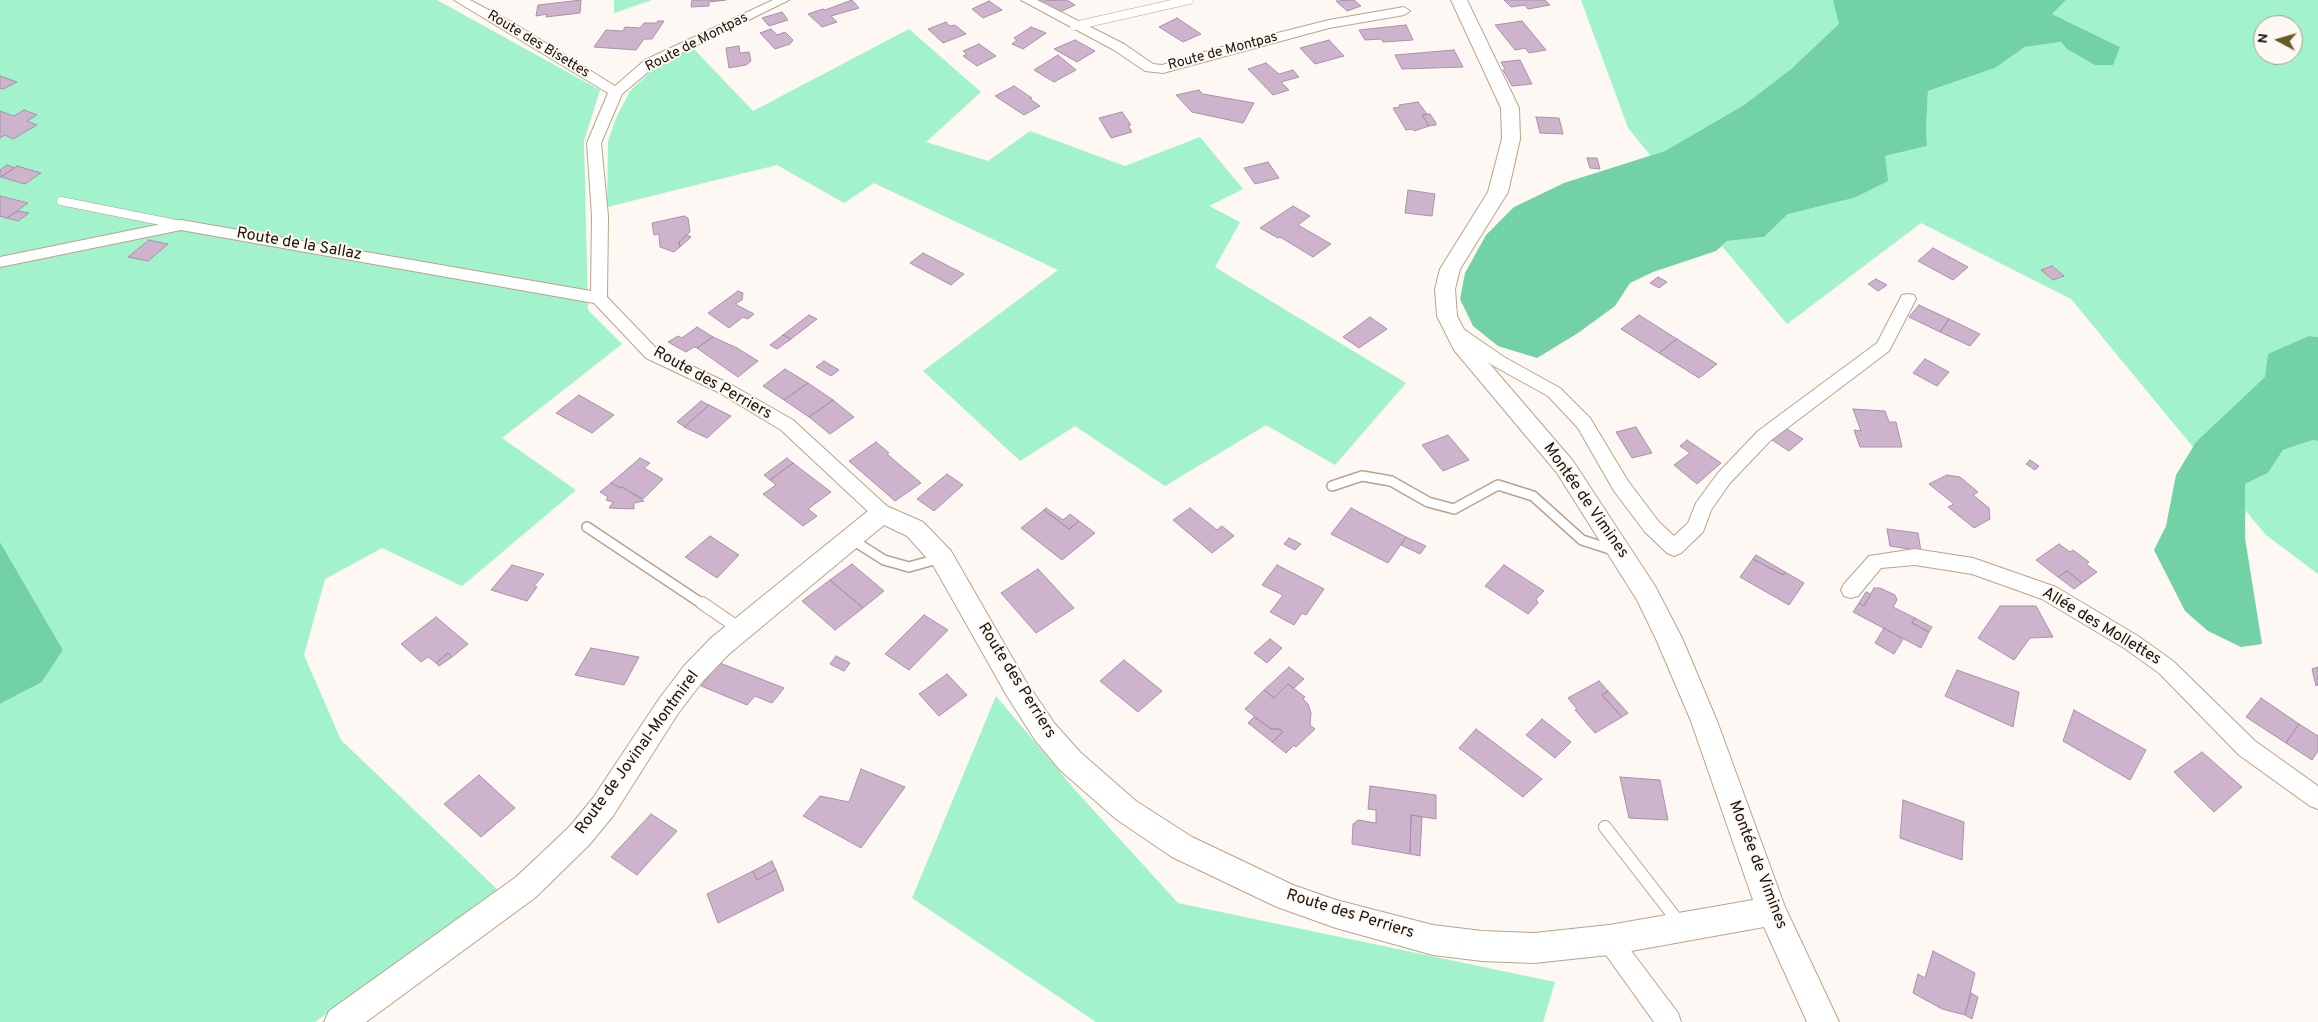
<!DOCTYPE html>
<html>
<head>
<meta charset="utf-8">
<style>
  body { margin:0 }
  #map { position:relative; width:2318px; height:1022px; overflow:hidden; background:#fdf8f3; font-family:Overpass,sans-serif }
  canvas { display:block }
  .north { position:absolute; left:2253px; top:15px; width:50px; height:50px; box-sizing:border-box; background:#fdf8f3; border:1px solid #a39d96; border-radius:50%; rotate:276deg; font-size:14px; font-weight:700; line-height:20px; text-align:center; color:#1c140a }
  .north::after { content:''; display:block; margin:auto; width:18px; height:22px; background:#675b28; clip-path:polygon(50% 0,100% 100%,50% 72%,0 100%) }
</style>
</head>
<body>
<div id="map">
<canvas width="2318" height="1022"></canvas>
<div class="north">N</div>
</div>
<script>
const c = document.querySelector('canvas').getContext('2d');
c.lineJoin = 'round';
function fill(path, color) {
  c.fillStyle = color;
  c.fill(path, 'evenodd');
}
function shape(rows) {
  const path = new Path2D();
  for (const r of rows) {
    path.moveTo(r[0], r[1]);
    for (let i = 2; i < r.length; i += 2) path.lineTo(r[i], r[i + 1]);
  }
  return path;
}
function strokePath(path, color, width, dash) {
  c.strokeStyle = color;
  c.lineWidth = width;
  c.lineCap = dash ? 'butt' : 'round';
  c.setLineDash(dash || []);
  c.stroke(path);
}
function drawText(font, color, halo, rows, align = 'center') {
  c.font = font + ' Overpass,sans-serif';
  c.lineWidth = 4;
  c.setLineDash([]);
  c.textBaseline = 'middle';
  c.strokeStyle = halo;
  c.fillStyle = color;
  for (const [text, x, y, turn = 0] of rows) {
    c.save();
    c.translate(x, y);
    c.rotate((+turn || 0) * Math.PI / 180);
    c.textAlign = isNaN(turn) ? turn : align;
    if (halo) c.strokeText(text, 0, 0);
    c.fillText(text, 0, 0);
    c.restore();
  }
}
fill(shape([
  [0,0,437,0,600,90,584,141,588,310,622,344,502,438,576,490,462,586,382,548,325,579,304,655,341,740,499,891,315,1022,0,1022,0,704,42,682,63,650,0,542],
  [614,0,652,0,614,13],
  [1581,0,1833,0,1840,24,1791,69,1744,105,1665,151,1651,156,1628,128],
  [2066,0,2318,0,2318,337,2309,336,2193,447,2071,299,1921,223,1787,324,1722,246,1727,241,1764,237,1788,214,1854,198,1885,156,1927,146,1926,128,1928,91,1995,68,2025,47,2061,42,2067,49,2120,47,2052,14],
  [2263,25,2293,25,2293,55,2263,55],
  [909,29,981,92,926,142,988,161,1030,131,1125,166,1200,137,1243,189,1209,206,1240,222,1215,267,1406,383,1335,465,1266,425,1165,486,1075,426,1020,461,923,371,1058,270,874,183,844,203,777,165,607,207,608,141,616,118,630,91,653,69,692,47,753,111],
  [2313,440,2318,441,2318,574,2266,535,2245,510,2245,484,2268,473,2283,450],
  [996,696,1076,791,1178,903,1555,982,1543,1022,1096,1022,912,898]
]), '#a2f3cb');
fill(shape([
  [1833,0,2066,0,2052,14,2120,47,2113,65,2095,65,2067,49,2061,42,2025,47,1995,68,1928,91,1926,128,1927,146,1885,156,1888,181,1854,198,1788,214,1764,237,1727,241,1716,251,1653,272,1630,283,1615,306,1578,333,1537,358,1498,346,1473,326,1460,299,1465,273,1486,235,1514,207,1564,183,1665,151,1744,105,1791,69,1839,24],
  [2309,336,2318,337,2318,441,2313,440,2283,450,2268,473,2245,484,2245,538,2262,644,2241,647,2208,631,2185,611,2154,550,2166,526,2176,475,2196,442,2265,377,2268,354],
  [0,542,63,650,42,682,0,704]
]), '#73d1a6');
const building = shape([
  [581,0,580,13,546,17,547,14,536,16,538,5,581,0],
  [692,0,726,0,709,2,709,6,691,7,692,0],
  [852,0,859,8,831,16,837,22,822,27,808,14,823,9,825,10,852,0],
  [1067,0,1075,5,1058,13,1038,1,1067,0],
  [1354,0,1361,6,1347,11,1336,1,1354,0],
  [1504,0,1545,0,1550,5,1528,9,1525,5,1511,7,1504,0],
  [989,1,1002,10,983,18,972,9,989,1],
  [782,12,788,20,769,26,762,18,782,12],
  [1177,18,1201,34,1183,42,1159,27,1177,18],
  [658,21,664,21,652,39,644,39,636,50,594,47,606,30,623,31,625,27,640,28,644,23,656,23,658,21],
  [1522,21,1546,50,1529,53,1525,48,1515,50,1495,25,1522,21],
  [946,22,950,26,955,25,966,34,943,43,928,29,946,22],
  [1406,25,1413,40,1383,42,1381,39,1365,40,1359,30,1406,25],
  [1031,27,1046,33,1023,49,1012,44,1017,40,1014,38,1031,27],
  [771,29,777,35,785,32,793,40,790,44,775,49,760,33,771,29],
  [1075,40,1095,51,1077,62,1054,49,1075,40],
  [1329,40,1344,56,1315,64,1300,48,1329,40],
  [979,44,996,56,977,66,963,56,967,54,963,51,979,44],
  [739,46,740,53,749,52,751,61,746,65,729,68,726,48,739,46],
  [1454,50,1463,67,1402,69,1395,55,1454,50],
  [1058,55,1076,70,1054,82,1034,70,1058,55],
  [1520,60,1532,84,1512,86,1503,70,1505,69,1501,62,1520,60],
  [1266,63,1279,74,1293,70,1299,77,1281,82,1289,90,1273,95,1248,69,1266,63],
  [0,76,17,82,3,89,0,88,0,76],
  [1014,86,1032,98,1030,99,1040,106,1024,115,995,96,1014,86],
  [1199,90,1203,94,1254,103,1243,123,1192,112,1176,95,1199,90],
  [1418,102,1427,114,1422,115,1429,126,1414,131,1413,129,1406,130,1393,108,1400,107,1399,105,1418,102],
  [24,110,37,115,27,121,37,125,13,139,5,135,0,138,0,111,14,116,24,110],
  [1122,112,1131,125,1128,125,1132,132,1111,138,1099,118,1122,112],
  [1430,114,1436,123,1436,125,1429,126,1422,115,1430,114],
  [1536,117,1559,118,1563,134,1540,133,1536,117],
  [1587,158,1597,158,1600,169,1590,168,1587,158],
  [1268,162,1279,178,1255,184,1244,168,1268,162],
  [7,165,15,168,0,177,0,170,7,165],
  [17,166,41,173,25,184,1,177,17,166],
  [1408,190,1435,194,1432,216,1405,213,1408,190],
  [0,196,28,203,7,218,0,216,0,196],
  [1293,206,1310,216,1298,225,1331,244,1313,257,1280,237,1278,238,1260,228,1293,206],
  [18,211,29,213,18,221,7,218,18,211],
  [684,216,688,218,690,232,679,242,680,247,674,252,660,247,659,234,654,235,652,223,684,216],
  [687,235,691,237,680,247,679,242,687,235],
  [149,240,168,244,148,261,128,257,149,240],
  [1933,248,1968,267,1953,280,1918,261,1933,248],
  [923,253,964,274,951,285,910,263,923,253],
  [2052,266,2064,276,2053,280,2041,270,2052,266],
  [1658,277,1667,282,1659,288,1650,283,1658,277],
  [1876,279,1887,285,1878,291,1868,284,1876,279],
  [738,291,743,293,742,300,735,304,754,314,748,319,743,317,729,328,708,313,738,291],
  [1919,305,1949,319,1940,332,1909,317,1919,305],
  [809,315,817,319,791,339,783,335,809,315],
  [1639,315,1677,339,1659,353,1621,329,1639,315],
  [1370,317,1387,329,1359,348,1343,337,1370,317],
  [1949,319,1980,334,1970,346,1940,332,1949,319],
  [697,327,713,337,697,348,694,347,686,352,668,342,678,336,682,338,697,327],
  [783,335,791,339,777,349,770,345,783,335],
  [713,337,737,348,758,361,738,377,697,348,713,337],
  [1677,339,1717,364,1699,378,1659,353,1677,339],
  [1925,359,1949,372,1937,386,1913,373,1925,359],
  [824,361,839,370,831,376,816,367,824,361],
  [785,369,808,383,784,400,763,386,785,369],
  [808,383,833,400,809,417,784,400,808,383],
  [579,395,614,415,592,433,556,413,579,395],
  [833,400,854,417,830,434,809,417,833,400],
  [701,401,709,405,685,427,677,422,701,401],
  [709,405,731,416,707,438,684,427,709,405],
  [1853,409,1885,411,1889,422,1896,422,1902,447,1860,447,1854,430,1861,431,1853,409],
  [1636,427,1652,453,1632,458,1616,432,1636,427],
  [1787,429,1803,439,1789,451,1772,440,1787,429],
  [1448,435,1469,460,1443,471,1422,445,1448,435],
  [1687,440,1721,463,1697,484,1674,465,1690,453,1680,446,1687,440],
  [876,442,889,453,887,454,921,483,895,501,849,461,876,442],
  [640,458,650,463,644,468,663,479,643,499,622,487,620,488,611,483,640,458],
  [787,458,793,463,770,480,764,475,787,458],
  [2030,460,2039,466,2035,470,2026,464,2030,460],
  [793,463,831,492,808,509,817,516,803,526,763,494,776,485,770,480,793,463],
  [947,474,963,485,934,511,917,499,947,474],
  [1947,475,1960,477,1978,492,1973,495,1989,508,1990,519,1974,528,1948,507,1954,504,1929,484,1947,475],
  [611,483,620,488,622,487,644,501,634,503,634,509,609,508,613,502,606,500,608,497,600,492,611,483],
  [1046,508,1063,520,1070,514,1079,521,1069,529,1044,510,1046,508],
  [1190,508,1217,530,1222,526,1234,536,1212,553,1173,520,1190,508],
  [1351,508,1406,537,1388,563,1331,534,1351,508],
  [1044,510,1069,529,1079,521,1095,533,1062,560,1021,528,1044,510],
  [1887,529,1918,533,1921,551,1890,546,1887,529],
  [710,536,739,555,717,578,685,557,710,536],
  [1406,537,1426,546,1420,554,1401,545,1406,537],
  [1289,538,1301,544,1295,550,1284,544,1289,538],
  [2059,544,2070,552,2073,550,2089,562,2086,564,2097,572,2082,583,2067,571,2058,577,2036,560,2059,544],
  [1756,555,1785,572,1783,575,1753,559,1756,555],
  [1753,559,1783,575,1785,572,1804,583,1789,605,1740,577,1753,559],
  [852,564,884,591,863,608,830,580,852,564],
  [512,565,544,574,534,586,537,587,527,601,491,590,512,565],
  [1277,565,1324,589,1306,615,1302,613,1294,625,1270,612,1283,595,1262,585,1277,565],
  [1504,565,1544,591,1536,599,1538,603,1528,614,1485,586,1504,565],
  [1038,569,1074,608,1036,633,1001,593,1038,569],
  [2067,571,2082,583,2074,589,2058,577,2067,571],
  [830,580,863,608,835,630,802,601,830,580],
  [1874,588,1880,588,1895,595,1897,600,1893,607,1915,618,1912,623,1929,632,1921,648,1853,612,1859,603,1864,606,1874,588],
  [1866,592,1871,594,1864,606,1859,603,1866,592],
  [2000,606,2036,606,2053,637,2030,638,2014,660,1978,638,2000,606],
  [924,615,948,630,909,670,885,654,924,615],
  [436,617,468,644,452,657,448,653,436,663,428,657,421,662,401,644,436,617],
  [1915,618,1932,627,1929,632,1912,623,1915,618],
  [1884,628,1903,639,1894,654,1875,643,1884,628],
  [1270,639,1282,648,1267,663,1254,653,1270,639],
  [591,648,639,657,624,685,575,675,591,648],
  [448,653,452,657,439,666,436,663,448,653],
  [836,656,850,663,844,671,830,664,836,656],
  [1124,660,1162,691,1138,712,1100,681,1124,660],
  [720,663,784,688,772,703,755,696,747,705,701,686,720,663],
  [1289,667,1304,679,1294,688,1288,684,1274,698,1264,690,1289,667],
  [2318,667,2318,685,2316,686,2312,669,2318,667],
  [1957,670,2019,692,2013,727,1945,696,1957,670],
  [947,674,967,695,939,716,919,694,947,674],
  [1599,681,1608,691,1602,695,1622,717,1595,733,1575,710,1577,709,1568,698,1599,681],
  [1288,684,1305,697,1303,699,1308,704,1311,713,1310,725,1315,729,1296,747,1294,745,1286,753,1272,742,1283,732,1279,729,1271,729,1245,709,1264,690,1274,698,1288,684],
  [1608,691,1628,713,1622,717,1602,695,1608,691],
  [2261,698,2299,724,2286,743,2246,717,2261,698],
  [2074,710,2146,750,2130,780,2063,741,2074,710],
  [1254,717,1271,729,1279,729,1283,732,1272,742,1248,723,1254,717],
  [1542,719,1571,742,1555,758,1526,735,1542,719],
  [2299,724,2318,736,2318,751,2312,760,2286,743,2299,724],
  [1476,729,1542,779,1523,797,1459,748,1476,729],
  [2202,752,2242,787,2214,812,2174,772,2202,752],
  [861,769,905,787,861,848,803,816,820,796,849,802,861,769],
  [479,775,515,808,481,837,444,804,479,775],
  [1620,777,1660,780,1668,820,1629,818,1620,777],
  [1370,786,1436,795,1436,819,1411,815,1410,854,1352,844,1353,824,1358,820,1376,823,1376,810,1368,809,1370,786],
  [1903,800,1964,822,1962,860,1900,838,1903,800],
  [651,814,677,831,637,875,611,857,651,814],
  [1411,815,1422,817,1420,856,1410,854,1411,815],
  [772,861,776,870,757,880,753,871,772,861],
  [776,870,784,890,718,923,707,894,753,871,757,880,776,870],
  [1933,951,1975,973,1965,1015,1942,1009,1913,993,1918,974,1925,978,1933,951],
  [1971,993,1978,997,1972,1019,1965,1015,1971,993]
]);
fill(building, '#cdb3cc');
strokePath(building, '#aa91a9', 1);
const serviceFar2 = shape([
  [1074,26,1189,0],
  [61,201,181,225]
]);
const serviceFar1 = shape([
  [1332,486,1362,476,1391,481,1428,502,1454,509,1498,485,1533,496,1582,540,1616,551],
  [587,527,704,605],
  [851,539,884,560,909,567,941,558]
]);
const service = shape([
  [702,603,740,629],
  [1605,827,1681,925]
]);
const minor = shape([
  [454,0,470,0,515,24,615,86,645,60,773,0,789,0,655,66,622,94,601,143,608,216,607,297,658,350,730,384,793,420,889,508,891,513,889,518,882,520,875,518,781,430,718,392,646,358,594,303,181,230,0,267,0,257,181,220,591,291,592,216,587,143,608,93,454,0],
  [1021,0,1037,0,1124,44,1153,64,1162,65,1218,48,1329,20,1404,7,1410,11,1404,15,1329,28,1163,73,1145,71,1114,50,1021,0],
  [1908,294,1914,295,1916,299,1889,351,1770,441,1730,483,1711,510,1703,532,1681,553,1674,556,1667,553,1645,532,1614,491,1578,428,1548,396,1492,365,1447,334,1445,330,1447,326,1453,324,1459,326,1504,357,1560,388,1590,418,1628,481,1659,522,1674,536,1688,523,1696,503,1718,473,1758,431,1877,343,1902,295,1908,294],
  [1915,549,1973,558,2056,587,2138,636,2173,661,2255,741,2318,786,2318,809,2310,806,2239,755,2159,673,2124,648,2042,599,1972,574,1915,565,1881,568,1858,596,1851,598,1844,596,1841,590,1844,584,1869,556,1915,549],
  [1609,928,1617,932,1678,1013,1681,1022,1654,1022,1601,948,1597,940,1601,932,1609,928]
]);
const tertiary = shape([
  [1451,0,1467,0,1519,108,1520,139,1508,192,1460,269,1455,289,1457,316,1470,341,1573,461,1655,586,1682,638,1717,721,1785,907,1839,1022,1807,1022,1764,927,1609,955,1534,963,1482,961,1433,955,1336,928,1277,907,1172,857,1116,819,1060,770,1035,740,1007,696,933,565,907,536,884,525,729,654,702,682,677,715,613,816,590,844,536,897,366,1022,324,1022,329,1011,516,877,547,848,570,826,593,798,659,699,684,666,711,638,874,506,882,504,923,522,951,551,1025,680,1055,724,1080,752,1136,801,1192,837,1293,885,1336,900,1433,925,1482,931,1534,933,1609,925,1753,900,1691,721,1656,639,1637,600,1557,473,1454,350,1437,316,1435,289,1440,269,1488,192,1502,139,1501,108,1451,0]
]);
strokePath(serviceFar2, '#b9a489', 9);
strokePath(serviceFar1, '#b9a489', 12);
strokePath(service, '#b9a489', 14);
strokePath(minor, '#b9a489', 2);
strokePath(tertiary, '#b9a489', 2);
strokePath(serviceFar2, '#fff', 8);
strokePath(serviceFar1, '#fff', 9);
strokePath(service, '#fff', 12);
fill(minor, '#fff');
fill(tertiary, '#fff');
drawText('14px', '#1c140a', '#fdf8f3', [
  ["Route de Montpas",697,43,-27],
  ["Route des Bisettes",538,45,31],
  ["Route de Montpas",1223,52,-15]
]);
drawText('16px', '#1c140a', '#fdf8f3', [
  ["Route de la Sallaz",299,245,10],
  ["Route des Perriers",712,384,29],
  ["Montée de Vimines",1585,501,55],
  ["Allée des Mollettes",2101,627,31],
  ["Route des Perriers",1016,681,58],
  ["Route de Jovinal-Montmirel",638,753,-54],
  ["Montée de Vimines",1757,865,69],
  ["Route des Perriers",1350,915,17]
]);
</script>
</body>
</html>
